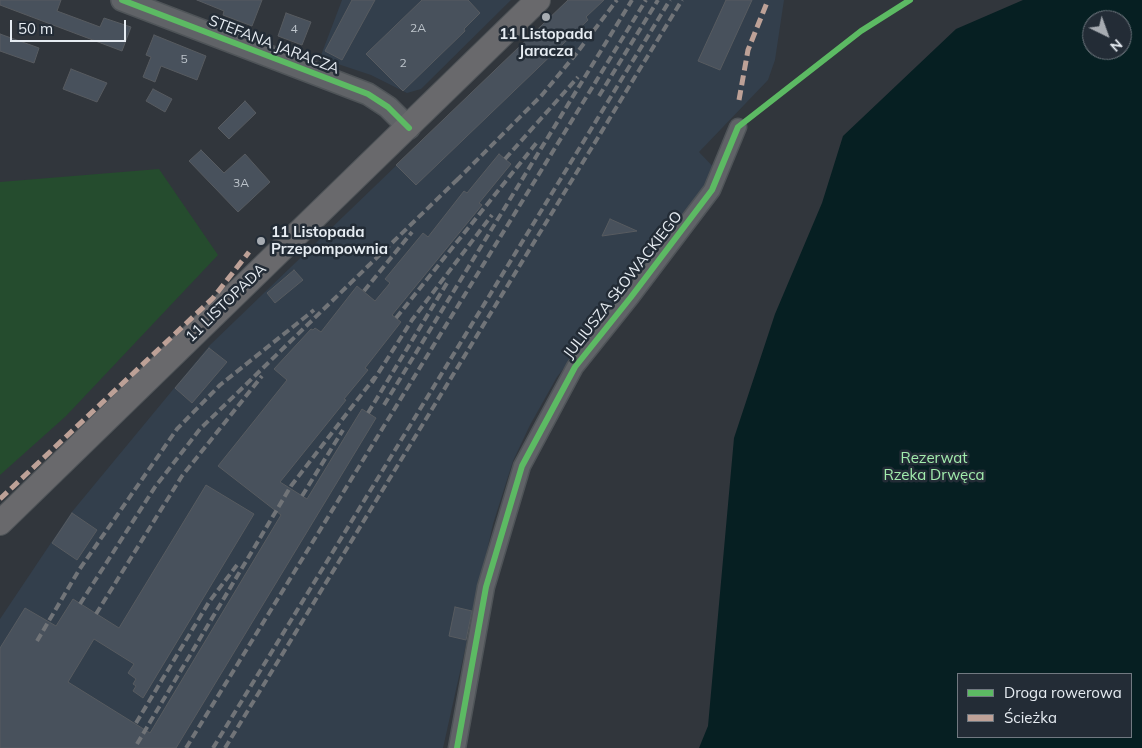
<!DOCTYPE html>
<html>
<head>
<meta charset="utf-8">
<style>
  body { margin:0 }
  #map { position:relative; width:1142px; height:748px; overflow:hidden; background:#31363c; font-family:Mulish,sans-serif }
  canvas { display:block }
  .legend { position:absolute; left:957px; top:673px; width:175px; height:65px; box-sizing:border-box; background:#232c36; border:1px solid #717981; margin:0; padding:6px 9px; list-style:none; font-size:15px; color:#e6ecf2 }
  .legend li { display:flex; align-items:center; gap:10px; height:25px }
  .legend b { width:25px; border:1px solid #717981 }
  .north { position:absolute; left:1082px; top:10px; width:50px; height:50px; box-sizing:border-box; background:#232c36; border:1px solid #717981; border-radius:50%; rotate:138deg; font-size:14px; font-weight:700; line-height:20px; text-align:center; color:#e6ecf2 }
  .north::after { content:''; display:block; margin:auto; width:18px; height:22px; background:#a7acb2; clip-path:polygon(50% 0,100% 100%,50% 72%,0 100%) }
  .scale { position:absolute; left:10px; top:20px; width:116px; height:22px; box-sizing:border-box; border:2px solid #e6ecf2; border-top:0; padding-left:6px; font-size:15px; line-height:18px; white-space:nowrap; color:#e6ecf2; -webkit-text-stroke:4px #232c36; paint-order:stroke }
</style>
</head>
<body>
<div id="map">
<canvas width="1142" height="748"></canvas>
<ul class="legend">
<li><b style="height:6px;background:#5cba63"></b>Droga rowerowa</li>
<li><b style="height:6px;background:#bda197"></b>Ścieżka</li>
</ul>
<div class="north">N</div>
<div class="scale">50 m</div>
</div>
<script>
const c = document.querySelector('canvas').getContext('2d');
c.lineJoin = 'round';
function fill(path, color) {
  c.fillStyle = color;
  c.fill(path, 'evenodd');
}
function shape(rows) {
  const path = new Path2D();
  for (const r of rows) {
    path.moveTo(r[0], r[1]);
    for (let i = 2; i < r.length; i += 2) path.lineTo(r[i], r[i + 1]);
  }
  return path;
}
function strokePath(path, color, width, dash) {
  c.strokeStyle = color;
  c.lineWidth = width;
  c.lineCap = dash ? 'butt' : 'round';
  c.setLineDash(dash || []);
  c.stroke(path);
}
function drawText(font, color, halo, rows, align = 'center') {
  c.font = font + ' Mulish,sans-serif';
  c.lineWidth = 5;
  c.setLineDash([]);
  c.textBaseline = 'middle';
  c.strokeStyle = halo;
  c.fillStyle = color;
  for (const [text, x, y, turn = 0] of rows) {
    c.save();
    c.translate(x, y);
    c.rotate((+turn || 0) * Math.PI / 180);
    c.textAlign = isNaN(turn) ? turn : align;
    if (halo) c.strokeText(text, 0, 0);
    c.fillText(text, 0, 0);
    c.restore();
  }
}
fill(shape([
  [342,0,511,0,421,89,407,93,371,75,320,58],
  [568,0,784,0,775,60,768,80,699,152,719,173,707,182,557,377,530,425,513,461,493,524,443,748,0,748,0,619,71,513,209,346]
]), '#333f4c');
fill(shape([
  [159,169,218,255,66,416,0,475,0,182]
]), '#254c2e');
fill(shape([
  [1023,0,1142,0,1142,748,699,748,708,726,734,438,775,314,822,203,843,136,956,29],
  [1092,20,1122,20,1122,50,1092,50],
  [958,674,1131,674,1131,737,958,737]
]), '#061f22');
const building = shape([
  [0,0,61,0,57,11,100,27,104,18,131,27,122,51,0,5,0,0],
  [197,0,262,0,252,26,223,15,224,11,197,0],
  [352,0,375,0,342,60,325,51,352,0],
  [422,0,468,0,480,13,464,29,465,31,403,91,366,54,422,0],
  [568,0,604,0,586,17,588,20,416,185,396,165,568,0],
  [726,0,752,0,720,70,698,61,726,0],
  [286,13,311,22,302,45,278,36,286,13],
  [0,34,39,48,34,63,0,51,0,34],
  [154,35,206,56,197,80,161,66,155,82,143,77,151,57,146,55,154,35],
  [71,69,107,83,97,102,63,89,71,69],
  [153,89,172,99,165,112,146,101,153,89],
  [245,101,256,113,229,139,218,128,245,101],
  [201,150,224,173,245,154,270,182,238,212,189,161,201,150],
  [499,154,511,164,479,203,482,205,392,315,401,322,365,368,368,370,344,399,346,400,280,482,307,499,362,409,376,418,176,748,0,748,0,648,25,608,56,626,73,599,119,628,206,485,254,514,143,698,133,691,136,686,133,684,136,679,128,673,134,664,94,639,68,682,150,733,281,515,218,466,287,380,274,369,311,329,313,330,315,328,321,332,357,286,375,301,390,283,385,279,423,233,428,237,464,191,467,193,499,154],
  [610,219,637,231,602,236,610,219],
  [294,270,303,280,275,303,267,293,294,270],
  [209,348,227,362,192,403,175,388,209,348],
  [72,513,97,530,77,560,52,543,72,513],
  [455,607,472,611,466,640,449,636,455,607]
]);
fill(building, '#48515c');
strokePath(building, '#575b60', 1);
const minor = shape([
  [457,748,486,587,522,466,575,367,631,297,712,190,738,127]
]);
const tertiary = shape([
  [122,0,368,94,388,107,409,128]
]);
const secondary = shape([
  [0,523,538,0]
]);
strokePath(minor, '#4f5458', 19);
strokePath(tertiary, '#4f5458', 24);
strokePath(secondary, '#4f5458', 26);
strokePath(minor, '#606367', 16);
strokePath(tertiary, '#606367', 21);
strokePath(secondary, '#69696c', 24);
strokePath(shape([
  [599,96,658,0],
  [505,159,578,77],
  [456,181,542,95,576,54,617,0],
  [364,291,412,232],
  [396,318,538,141],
  [372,383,412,320,492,215],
  [384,405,632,0],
  [368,413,447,283],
  [302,496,343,430],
  [80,604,155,487,200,429,461,176],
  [96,614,182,476,262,376],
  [37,641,79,570,177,429,220,385,314,310],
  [136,723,209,602,237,565],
  [137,744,291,486,375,377],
  [186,748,646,0],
  [213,748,670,0],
  [225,748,682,0]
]), '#717478', 4, [8, 4]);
strokePath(shape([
  [739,100,748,50,768,0],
  [0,499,213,298,249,252]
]), '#bda197', 5, [10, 5]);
strokePath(shape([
  [122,0,368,94,388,107,409,128],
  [457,748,486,587,522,466,575,367,631,297,712,190,738,127,861,31,910,0]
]), '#5cba63', 6);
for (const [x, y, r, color] of [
  [546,17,5,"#a7acb2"],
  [261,241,5,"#a7acb2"]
]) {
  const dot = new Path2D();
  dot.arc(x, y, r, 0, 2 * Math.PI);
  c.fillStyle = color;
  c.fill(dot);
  strokePath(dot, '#232c36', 2);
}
drawText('12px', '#bec5cc', null, [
  ["2A",418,28],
  ["4",294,29],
  ["5",184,59],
  ["2",403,63],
  ["3A",241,183]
]);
drawText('bold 15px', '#e6ecf2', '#232c36', [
  ["11 Listopada",546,34],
  ["Jaracza",546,51],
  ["11 Listopada",271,232,"left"],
  ["Przepompownia",271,249,"left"]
]);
drawText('15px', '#e6ecf2', '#232c36', [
  ["STEFANA JARACZA",274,45,21],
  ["JULIUSZA SŁOWACKIEGO",623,285,-52],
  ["11 LISTOPADA",226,303,-44]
]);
drawText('15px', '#a2ecad', '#232c36', [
  ["Rezerwat",934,458],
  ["Rzeka Drwęca",934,475]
]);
</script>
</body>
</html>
